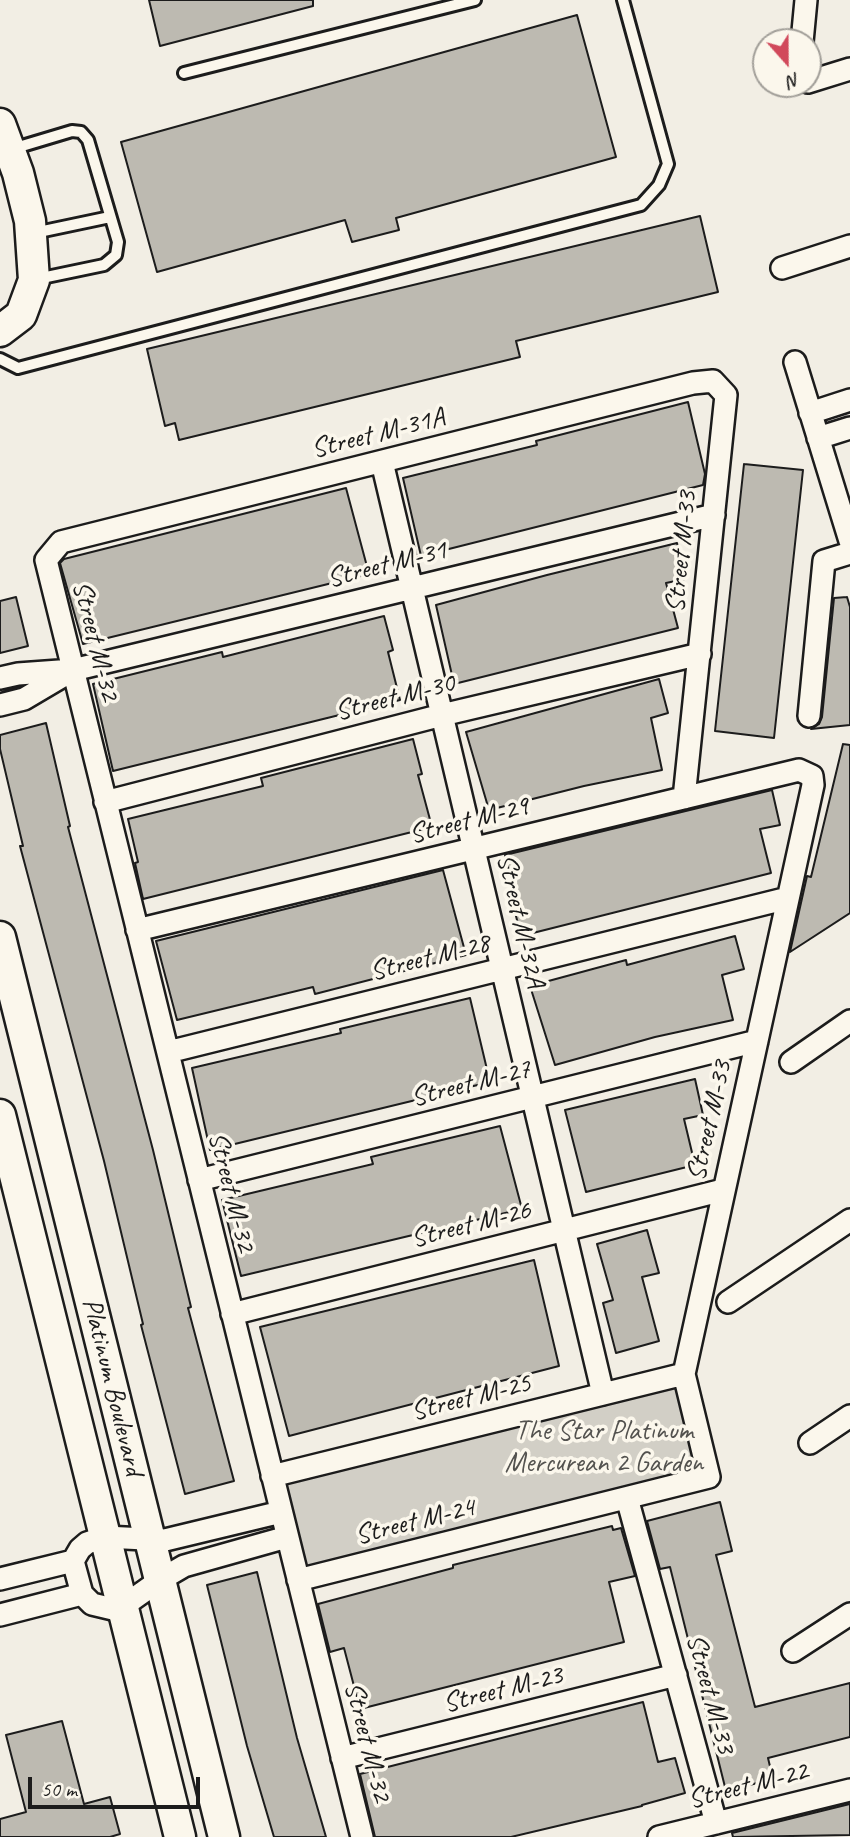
<!DOCTYPE html>
<html>
<head>
<meta charset="utf-8">
<style>
  body { margin:0 }
  #map { position:relative; width:850px; height:1837px; overflow:hidden; background:#f2eee4; font-family:Caveat,sans-serif }
  canvas { display:block }
  .north { position:absolute; left:752px; top:28px; width:70px; height:70px; box-sizing:border-box; background:#fbf7ec; border:2px solid #a29f99; border-radius:50%; rotate:159deg; font-size:19px; font-weight:700; line-height:28px; text-align:center; color:#1c1c1c }
  .north::after { content:''; display:block; margin:auto; width:24px; height:32px; background:#d1495b; clip-path:polygon(50% 0,100% 100%,50% 72%,0 100%) }
  .scale { position:absolute; left:28px; top:1777px; width:172px; height:32px; box-sizing:border-box; border:4px solid #1c1c1c; border-top:0; padding-left:9px; font-size:21px; line-height:24px; white-space:nowrap; color:#1c1c1c; -webkit-text-stroke:5px #fbf7ec; paint-order:stroke }
</style>
</head>
<body>
<div id="map">
<canvas width="850" height="1837"></canvas>
<div class="north">N</div>
<div class="scale">50 m</div>
</div>
<script>
const c = document.querySelector('canvas').getContext('2d');
c.lineJoin = 'round';
function fill(path, color) {
  c.fillStyle = color;
  c.fill(path, 'evenodd');
}
function shape(rows) {
  const path = new Path2D();
  for (const r of rows) {
    path.moveTo(r[0], r[1]);
    for (let i = 2; i < r.length; i += 2) path.lineTo(r[i], r[i + 1]);
  }
  return path;
}
function strokePath(path, color, width, dash) {
  c.strokeStyle = color;
  c.lineWidth = width;
  c.lineCap = dash ? 'butt' : 'round';
  c.setLineDash(dash || []);
  c.stroke(path);
}
function drawText(font, color, halo, rows, align = 'center') {
  c.font = font + ' Caveat,sans-serif';
  c.lineWidth = 7;
  c.setLineDash([]);
  c.textBaseline = 'middle';
  c.strokeStyle = halo;
  c.fillStyle = color;
  for (const [text, x, y, turn = 0] of rows) {
    c.save();
    c.translate(x, y);
    c.rotate((+turn || 0) * Math.PI / 180);
    c.textAlign = isNaN(turn) ? turn : align;
    if (halo) c.strokeText(text, 0, 0);
    c.fillText(text, 0, 0);
    c.restore();
  }
}
fill(shape([
  [684,1374,709,1477,298,1580,272,1476]
]), '#d2cfc6');
const building = shape([
  [149,0,313,0,313,6,160,46,149,0],
  [577,15,616,157,396,218,399,230,352,242,345,220,157,272,121,142,577,15],
  [700,216,718,292,516,341,520,357,179,440,175,423,165,426,147,349,700,216],
  [688,402,705,474,703,485,421,556,403,478,537,445,536,441,688,402],
  [744,464,803,470,774,738,715,731,744,464],
  [346,488,369,574,83,644,60,563,64,559,346,488],
  [677,543,685,579,666,583,678,628,454,684,436,605,547,575,677,543],
  [16,597,28,646,0,653,0,601,16,597],
  [847,597,850,607,850,725,811,729,819,724,822,717,834,598,847,597],
  [384,616,393,650,388,652,400,700,113,771,93,684,222,652,223,657,384,616],
  [659,679,668,713,651,718,662,770,584,786,489,810,466,732,659,679],
  [46,723,70,826,68,827,153,1150,191,1307,188,1308,234,1481,185,1494,141,1325,143,1324,104,1161,20,846,23,846,0,749,0,735,46,723],
  [413,739,422,774,418,775,432,827,143,899,135,863,138,862,128,819,263,786,261,778,413,739],
  [843,744,850,745,850,913,790,952,807,876,811,877,843,744],
  [772,790,780,825,760,829,771,873,521,936,512,900,516,899,505,855,772,790],
  [443,870,466,955,315,994,313,987,177,1020,156,941,443,870],
  [735,936,744,969,722,975,733,1020,655,1037,555,1065,530,986,626,960,627,965,735,936],
  [470,998,490,1082,210,1150,192,1068,341,1033,340,1029,470,998],
  [695,1079,703,1115,684,1119,695,1165,586,1192,565,1110,695,1079],
  [500,1126,522,1209,241,1276,222,1200,373,1164,371,1157,500,1126],
  [647,1230,659,1273,642,1277,659,1341,616,1353,603,1303,613,1300,597,1244,647,1230],
  [534,1260,559,1366,289,1436,260,1327,534,1260],
  [720,1502,732,1551,716,1555,755,1707,850,1683,850,1737,768,1758,773,1779,726,1791,670,1567,660,1569,647,1521,720,1502],
  [612,1526,613,1530,621,1528,635,1576,609,1582,624,1642,360,1709,344,1648,330,1652,318,1604,453,1568,453,1565,612,1526],
  [257,1572,297,1738,326,1837,274,1837,247,1746,207,1585,257,1572],
  [643,1702,658,1762,675,1758,685,1793,642,1805,642,1806,511,1837,375,1837,360,1774,643,1702],
  [62,1721,84,1804,110,1797,120,1834,110,1837,0,1837,0,1819,26,1812,6,1735,62,1721],
  [850,1804,850,1835,733,1837,732,1833,850,1804]
]);
fill(building, '#bdbab1');
strokePath(building, '#1c1c1c', 2);
const lane = shape([
  [184,73,475,0],
  [12,149,72,131,81,132,88,140,118,242,116,255,104,265,37,279],
  [34,233,110,217],
  [0,359,18,368,641,205,659,185,668,164,623,0]
]);
const street = shape([
  [802,42,806,0],
  [808,82,850,69],
  [782,268,850,246],
  [795,362,850,541],
  [810,413,850,400],
  [818,438,850,428],
  [382,462,603,1394],
  [0,678,18,674,73,670,714,515],
  [0,705,24,699,68,673],
  [809,716,824,561,850,553],
  [105,802,442,715,700,654],
  [137,930,799,770,812,776,813,785,684,1374,709,1477,298,1580],
  [168,1052,788,898],
  [791,1062,850,1021],
  [199,1180,757,1041],
  [728,1302,850,1220],
  [232,1314,723,1190],
  [810,1443,850,1416],
  [272,1476,684,1374],
  [627,1498,716,1823],
  [281,1512,165,1540,105,1537,87,1543,80,1549,73,1561,82,1594,92,1604,113,1609,122,1607,160,1580,184,1566,287,1537],
  [0,1579,73,1561],
  [0,1615,82,1594],
  [793,1651,850,1614],
  [342,1758,676,1675],
  [362,1837,46,560,61,542,693,383,713,381,726,395,684,798],
  [659,1837,850,1790]
]);
const secondary = shape([
  [0,124,18,173,30,221,34,280,21,315,0,331],
  [0,937,224,1837],
  [0,1115,180,1837]
]);
strokePath(lane, '#1c1c1c', 16);
strokePath(street, '#1c1c1c', 26);
strokePath(secondary, '#1c1c1c', 35);
strokePath(lane, '#fbf7ec', 10);
strokePath(street, '#fbf7ec', 21);
strokePath(secondary, '#fbf7ec', 30);
drawText('28px', '#1c1c1c', '#fbf7ec', [
  ["Street M-31A",378,434,-14],
  ["Street M-33",682,552,-84],
  ["Street M-31",387,565,-14],
  ["Street M-32",95,641,76],
  ["Street M-30",395,698,-14],
  ["Street M-29",469,821,-14],
  ["Street M-32A",520,921,77],
  ["Street M-28",430,958,-14],
  ["Street M-27",471,1084,-14],
  ["Street M-33",710,1121,-77],
  ["Street M-32",231,1192,76],
  ["Street M-26",471,1225,-14],
  ["Platinum Boulevard",112,1387,76],
  ["Street M-25",471,1398,-14],
  ["Street M-24",415,1522,-14],
  ["Street M-23",503,1690,-14],
  ["Street M-33",710,1694,75],
  ["Street M-32",367,1742,76],
  ["Street M-22",748,1786,-14]
]);
drawText('28px', '#53524f', '#fbf7ec', [
  ["The Star Platinum",604,1432],
  ["Mercurean 2 Garden",604,1464]
]);
</script>
</body>
</html>
